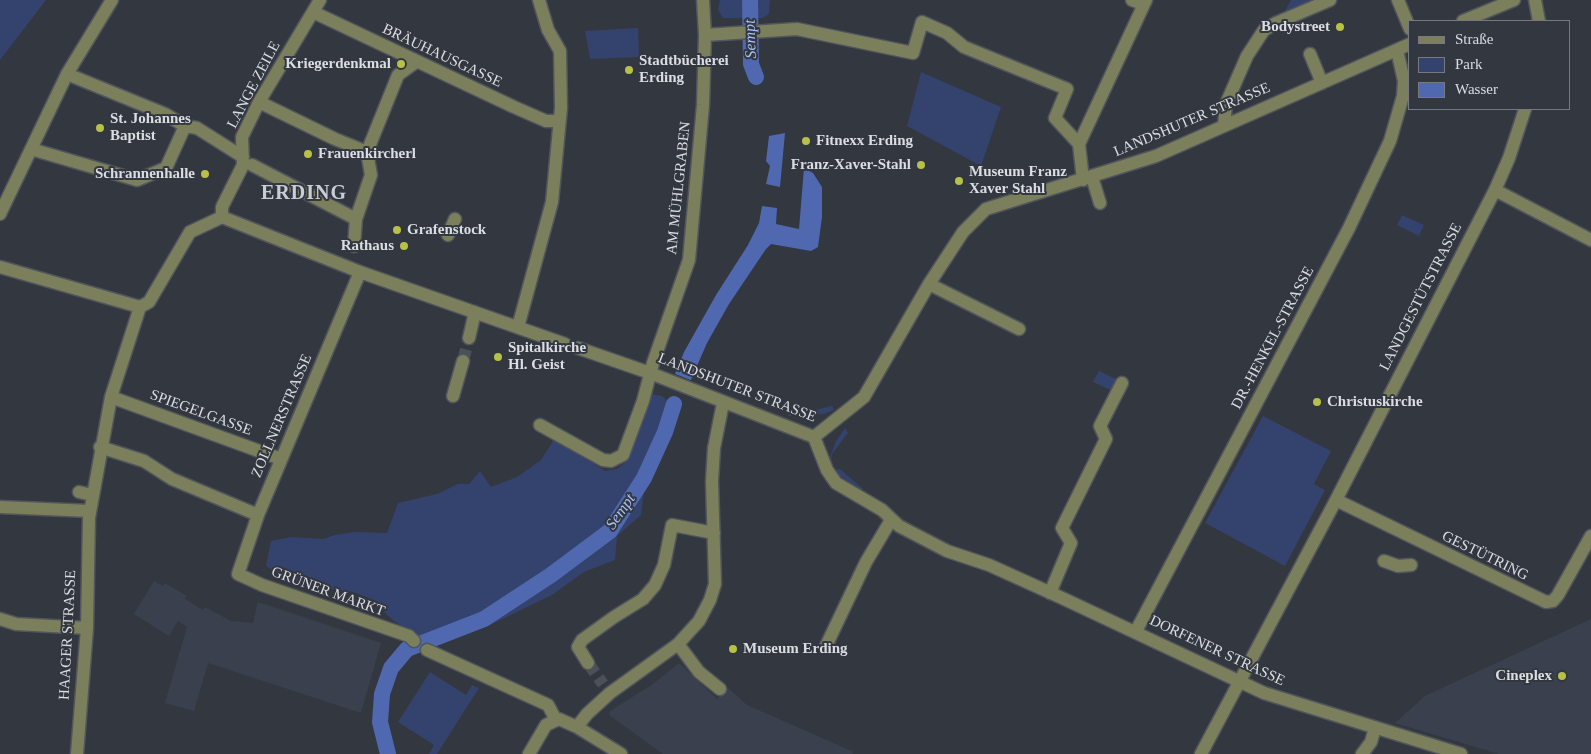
<!DOCTYPE html>
<html>
<head>
<meta charset="utf-8">
<style>
  body { margin:0 }
  #map { position:relative; width:1591px; height:754px; overflow:hidden; background:#33373f; font-family:"Times New Roman",serif }
  canvas { display:block }
  .legend { position:absolute; left:1408px; top:20px; width:162px; height:90px; box-sizing:border-box; background:#33373f; border:1px solid #767980; margin:0; padding:6px 9px; list-style:none; font-size:15px; color:#dadde2 }
  .legend li { display:flex; align-items:center; gap:10px; height:25px }
  .legend b { width:25px; border:1px solid #767980 }
</style>
</head>
<body>
<div id="map">
<canvas width="1591" height="754"></canvas>
<ul class="legend">
<li><b style="height:6px;background:#7b7f5b"></b>Straße</li>
<li><b style="height:14px;background:#34436d"></b>Park</li>
<li><b style="height:14px;background:#4f68b0"></b>Wasser</li>
</ul>
</div>
<script>
const c = document.querySelector('canvas').getContext('2d');
c.lineJoin = 'round';
function fill(path, color) {
  c.fillStyle = color;
  c.fill(path, 'evenodd');
}
function shape(rows) {
  const path = new Path2D();
  for (const r of rows) {
    path.moveTo(r[0], r[1]);
    for (let i = 2; i < r.length; i += 2) path.lineTo(r[i], r[i + 1]);
  }
  return path;
}
function strokePath(path, color, width, dash) {
  c.strokeStyle = color;
  c.lineWidth = width;
  c.lineCap = dash ? 'butt' : 'round';
  c.setLineDash(dash || []);
  c.stroke(path);
}
function drawText(font, color, halo, rows, align = 'center') {
  c.font = font + ' "Times New Roman",serif';
  c.lineWidth = 4;
  c.setLineDash([]);
  c.textBaseline = 'middle';
  c.strokeStyle = halo;
  c.fillStyle = color;
  for (const [text, x, y, turn = 0] of rows) {
    c.save();
    c.translate(x, y);
    c.rotate((+turn || 0) * Math.PI / 180);
    c.textAlign = isNaN(turn) ? turn : align;
    if (halo) c.strokeText(text, 0, 0);
    c.fillText(text, 0, 0);
    c.restore();
  }
}
fill(shape([
  [154,581,163,586,165,583,187,596,185,599,203,610,205,607,231,621,253,623,258,602,381,643,361,713,208,663,194,711,165,703,187,627,178,621,169,636,134,614],
  [1591,619,1591,754,1499,754,1395,723,1425,696],
  [679,663,717,699,728,688,747,705,854,752,852,754,663,754,609,715,610,711,653,684]
]), '#3b404e');
fill(shape([
  [0,0,46,0,0,60],
  [720,0,770,0,769,14,763,18,723,18,718,10],
  [1291,0,1310,0,1309,6,1281,18],
  [638,28,639,57,590,59,585,31],
  [921,72,1001,107,981,166,907,126],
  [1402,215,1424,225,1419,236,1397,225],
  [1099,371,1118,380,1113,391,1093,382],
  [651,394,662,396,668,402,648,456,641,515,617,536,615,560,584,572,552,595,488,626,455,638,430,644,407,631,388,616,374,600,353,592,316,587,289,580,266,566,271,541,291,537,323,539,335,535,355,532,387,533,398,503,437,494,458,484,469,484,480,471,491,487,517,477,541,460,553,441,559,441,605,471,617,469,627,461,648,398],
  [832,406,834,410,823,414,788,416,789,412,811,411],
  [1263,416,1331,451,1314,484,1325,490,1285,566,1205,523],
  [845,428,848,433,832,454,831,463,830,457,836,441],
  [840,469,863,489,861,490,837,474,834,470],
  [430,672,466,695,472,685,479,688,437,754,429,754,434,745,398,722]
]), '#34436d');
fill(shape([
  [785,133,780,187,766,184,770,166,766,161,769,136],
  [804,168,813,173,822,187,822,217,818,247,811,251,771,244,766,249,729,304,707,343,674,419,667,424,671,401,668,391,684,352,716,295,748,245,759,223,762,206,777,208,776,224,799,229]
]), '#4f68b0');
fill(shape([
  [673,373,693,381,683,403,667,397,666,390]
]), '#33373f');
strokePath(shape([
  [750,0,751,64,756,77],
  [388,754,380,722,382,694,391,668,407,649,484,619,551,575,610,531,644,478,665,432,674,404]
]), '#4f68b0', 16);
strokePath(shape([
  [463,361,469,338],
  [588,663,603,684]
]), '#4c5057', 12, [12, 6]);
const minor = shape([
  [1132,0,1143,4],
  [1398,0,1410,29],
  [1535,0,1539,21],
  [313,12,514,107,546,121,559,121],
  [1463,21,1514,0],
  [705,35,797,29,913,53,922,22,947,33,964,47,1067,89,1055,118,1079,144],
  [1310,54,1322,83],
  [67,74,165,114,185,126,197,128,243,157],
  [259,102,335,139,367,152],
  [1224,126,1226,104,1247,56,1264,30,1276,23,1330,0],
  [31,149,137,180,166,168,185,126],
  [252,165,356,219],
  [1092,177,1100,203],
  [1083,180,1079,144,1146,0],
  [1495,190,1591,240],
  [0,214,67,74,112,0],
  [222,217,360,272,565,344],
  [222,217,222,207,243,165,242,137,259,102,320,0],
  [448,235,455,219],
  [354,246,356,219,371,175,367,152,398,75,416,62],
  [0,267,140,307],
  [360,272,258,515,238,574,262,585,409,636,414,641],
  [929,284,1019,329],
  [518,327,552,202,561,108,560,51,548,30,539,0],
  [469,338,475,312],
  [578,348,650,373,814,437],
  [453,396,463,361],
  [111,397,281,459],
  [540,425,603,460,611,461,623,455,643,401,653,363,689,260,703,105,705,35,703,0],
  [814,437,864,397,929,284,963,232,986,209,1156,156,1410,44],
  [814,437,827,470,836,483,882,510,899,526,947,551,989,565,1062,598,1264,693,1461,754],
  [100,447,144,461,172,479,258,515],
  [79,492,92,495],
  [1336,500,1546,602,1553,601,1558,595,1591,536],
  [0,507,90,511],
  [1384,561,1398,566,1411,565],
  [1050,593,1071,543,1062,528,1106,439,1100,426,1122,383],
  [0,619,16,624,87,628],
  [1136,631,1349,228,1390,141,1403,96,1404,81,1397,50],
  [678,644,699,672,720,689],
  [826,646,866,562,891,520],
  [427,650,548,705,556,720],
  [588,663,578,647,582,640,614,617,643,599,655,585,664,565,672,525,714,533],
  [577,727,587,714,610,693,678,644,699,621,710,600,715,584,712,481,714,448,723,403],
  [77,754,87,628,89,518,111,397,140,307,149,302,190,232,222,217],
  [529,754,546,725,559,719,577,727,621,754],
  [1201,754,1336,500,1495,190,1509,158,1525,109],
  [1362,754,1371,742,1375,728]
]);
strokePath(minor, '#51555c', 15);
strokePath(minor, '#7b7f5b', 12);
for (const [x, y, r, color] of [
  [1340,27,5,"#b8c147"],
  [401,64,5,"#b8c147"],
  [629,70,5,"#b8c147"],
  [100,128,5,"#b8c147"],
  [806,141,5,"#b8c147"],
  [308,154,5,"#b8c147"],
  [921,165,5,"#b8c147"],
  [205,174,5,"#b8c147"],
  [959,181,5,"#b8c147"],
  [397,230,5,"#b8c147"],
  [404,246,5,"#b8c147"],
  [498,357,5,"#b8c147"],
  [1317,402,5,"#b8c147"],
  [733,649,5,"#b8c147"],
  [1562,676,5,"#b8c147"]
]) {
  const dot = new Path2D();
  dot.arc(x, y, r, 0, 2 * Math.PI);
  c.fillStyle = color;
  c.fill(dot);
  strokePath(dot, '#33373f', 2);
}
drawText('bold 15px', '#dadde2', '#33373f', [
  ["Bodystreet",1330,27,"right"],
  ["Stadtbücherei",639,61],
  ["Erding",639,78],
  ["Kriegerdenkmal",391,64,"right"],
  ["St. Johannes",110,119],
  ["Baptist",110,136],
  ["Fitnexx Erding",816,141],
  ["Frauenkircherl",318,154],
  ["Franz-Xaver-Stahl",911,165,"right"],
  ["Museum Franz",969,172],
  ["Xaver Stahl",969,189],
  ["Schrannenhalle",195,174,"right"],
  ["Grafenstock",407,230],
  ["Rathaus",394,246,"right"],
  ["Spitalkirche",508,348],
  ["Hl. Geist",508,365],
  ["Christuskirche",1327,402],
  ["Museum Erding",743,649],
  ["Cineplex",1552,676,"right"]
], 'left');
drawText('15px', '#dadde2', '#33373f', [
  ["BRÄUHAUSGASSE",442,56,25],
  ["LANGE ZEILE",254,85,-62],
  ["LANDSHUTER STRASSE",1192,120,-23],
  ["AM MÜHLGRABEN",679,188,-84],
  ["LANDGESTÜTSTRASSE",1421,297,-63],
  ["DR.-HENKEL-STRASSE",1273,338,-62],
  ["LANDSHUTER STRASSE",737,388,21],
  ["SPIEGELGASSE",201,413,20],
  ["ZOLLNERSTRASSE",282,416,-67],
  ["GESTÜTRING",1485,556,26],
  ["GRÜNER MARKT",328,592,20],
  ["HAAGER STRASSE",68,635,-87],
  ["DORFENER STRASSE",1217,651,25]
]);
drawText('italic 16px', '#a9c0fc', '#33373f', [
  ["Sempt",751,39,-92],
  ["Sempt",621,512,-55]
]);
c.letterSpacing = '1px';
drawText('bold 20px', '#c9cdd7', '#33373f', [
  ["ERDING",304,194]
]);
c.letterSpacing = '0px';
</script>
</body>
</html>
